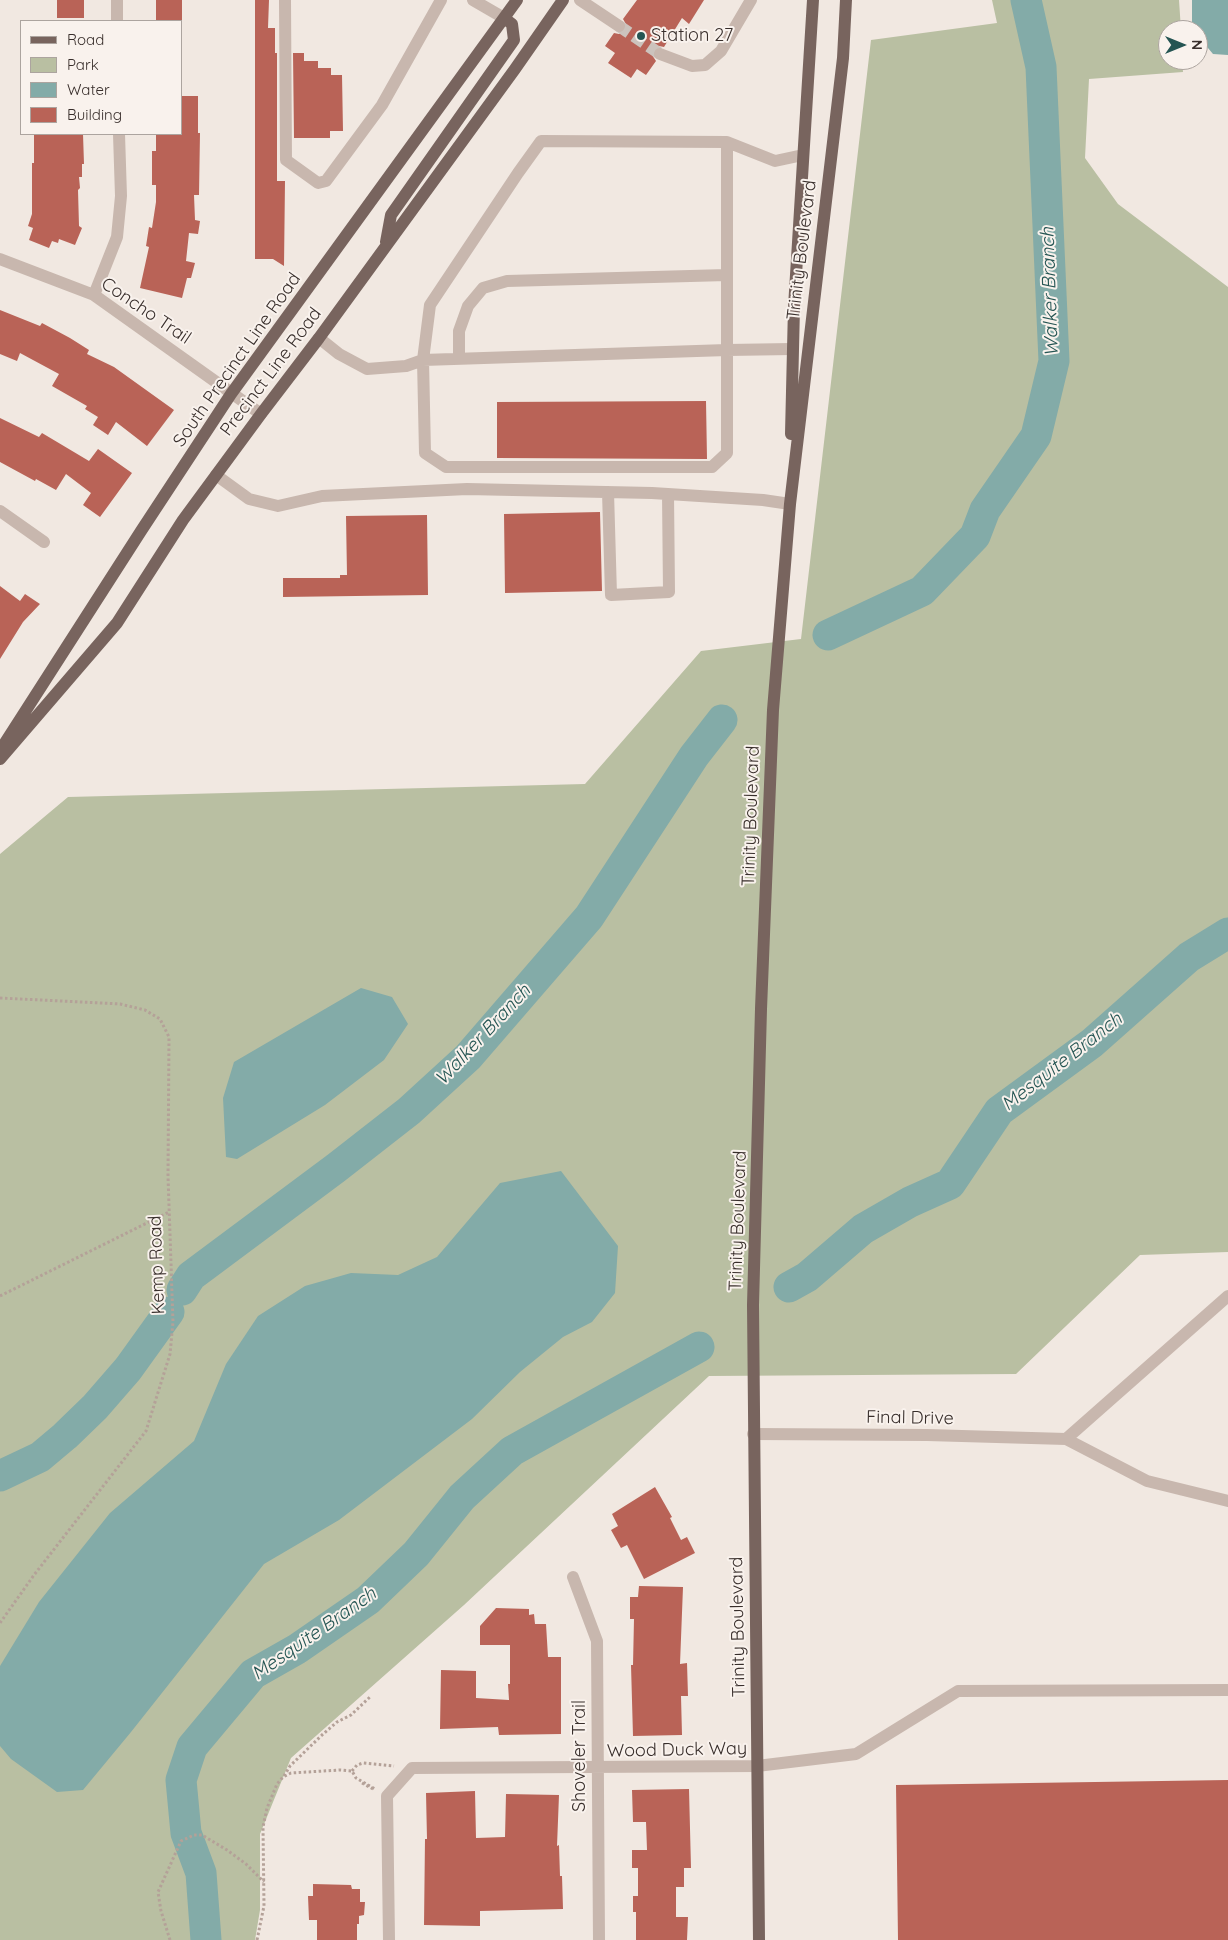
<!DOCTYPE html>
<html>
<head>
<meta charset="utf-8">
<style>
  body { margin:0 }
  #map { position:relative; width:1228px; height:1940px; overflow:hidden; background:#f1e8e1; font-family:Quicksand,sans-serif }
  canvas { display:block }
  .legend { position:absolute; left:20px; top:20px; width:162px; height:115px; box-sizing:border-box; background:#f9f2ed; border:1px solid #aca49f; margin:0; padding:6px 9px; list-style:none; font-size:15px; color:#382e2b }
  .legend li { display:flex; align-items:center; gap:10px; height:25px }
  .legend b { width:25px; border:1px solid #aca49f }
  .north { position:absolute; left:1158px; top:20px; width:50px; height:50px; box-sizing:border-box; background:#f9f2ed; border:1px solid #aca49f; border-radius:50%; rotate:90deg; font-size:14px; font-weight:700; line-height:20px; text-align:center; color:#382e2b }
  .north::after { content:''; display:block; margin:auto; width:18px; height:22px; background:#255553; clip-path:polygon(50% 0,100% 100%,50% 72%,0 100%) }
</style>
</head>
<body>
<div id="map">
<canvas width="1228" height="1940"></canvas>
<ul class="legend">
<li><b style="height:6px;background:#78645e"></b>Road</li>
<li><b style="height:14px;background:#b9bfa2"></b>Park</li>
<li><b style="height:14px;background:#83aba8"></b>Water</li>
<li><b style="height:14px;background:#b96357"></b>Building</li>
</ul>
<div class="north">N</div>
</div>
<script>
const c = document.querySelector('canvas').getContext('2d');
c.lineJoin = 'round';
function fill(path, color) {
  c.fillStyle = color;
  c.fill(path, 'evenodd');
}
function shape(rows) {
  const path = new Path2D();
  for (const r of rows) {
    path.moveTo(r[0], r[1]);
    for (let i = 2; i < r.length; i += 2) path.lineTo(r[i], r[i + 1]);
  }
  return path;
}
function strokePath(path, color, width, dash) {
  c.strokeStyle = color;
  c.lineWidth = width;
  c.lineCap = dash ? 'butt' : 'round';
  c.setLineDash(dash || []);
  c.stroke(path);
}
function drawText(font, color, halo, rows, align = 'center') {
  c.font = font + ' Quicksand,sans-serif';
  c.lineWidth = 4;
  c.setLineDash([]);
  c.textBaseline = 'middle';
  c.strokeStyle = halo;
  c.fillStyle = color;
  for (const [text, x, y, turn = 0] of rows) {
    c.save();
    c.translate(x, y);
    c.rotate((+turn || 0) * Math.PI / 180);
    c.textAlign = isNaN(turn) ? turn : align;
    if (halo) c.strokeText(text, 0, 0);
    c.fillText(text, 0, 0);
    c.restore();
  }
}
fill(shape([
  [992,0,1179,0,1181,30,1168,30,1168,60,1182,60,1183,72,1089,79,1085,158,1118,204,1228,287,1228,1252,1140,1255,1016,1374,709,1376,464,1605,291,1758,260,1834,260,1910,255,1940,0,1940,0,854,68,797,585,784,701,651,801,639,871,40,997,23]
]), '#b9bfa2');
fill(shape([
  [1192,0,1228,0,1228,55,1213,54,1198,36,1198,30,1192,30],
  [361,988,392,997,408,1024,384,1060,325,1105,237,1159,226,1157,223,1098,234,1062],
  [561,1171,618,1246,615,1293,592,1322,563,1337,520,1372,472,1419,339,1520,264,1564,131,1732,83,1790,57,1792,11,1759,0,1746,0,1666,39,1602,110,1513,194,1441,226,1364,258,1316,305,1286,351,1273,398,1275,437,1257,500,1183]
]), '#83aba8');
strokePath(shape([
  [828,635,922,591,975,536,985,510,1036,436,1054,361,1041,67,1026,0],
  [789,1287,807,1277,863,1229,910,1202,950,1184,999,1111,1092,1043,1189,957,1228,933],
  [182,1290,191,1276,336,1168,409,1111,468,1057,589,917,694,756,722,720],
  [0,1476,40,1457,65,1436,95,1407,128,1369,169,1312],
  [206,1940,201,1873,186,1833,181,1780,192,1747,253,1674,297,1649,368,1600,416,1554,462,1497,512,1451,699,1347]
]), '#83aba8', 31);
fill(shape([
  [57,0,84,0,84,18,57,18],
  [156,0,182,0,182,21,156,21],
  [255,0,269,0,268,28,275,28,275,53,277,53,277,181,285,181,284,266,273,259,255,259],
  [637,0,704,0,689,24,682,18,664,47,659,46,654,48,652,55,656,61,646,75,637,69,631,78,608,63,615,53,605,46,614,33,619,34,625,31,627,26,623,19],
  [293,53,304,53,304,61,318,61,318,68,331,68,331,75,342,75,343,131,330,131,330,138,294,138],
  [181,96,198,96,198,133,200,133,199,195,194,195,195,220,200,221,198,234,189,233,186,261,195,263,191,278,187,278,182,298,140,288,149,247,146,246,149,227,152,228,156,202,156,185,152,185,152,151,156,151,156,134,181,134],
  [34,134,83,134,84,164,82,164,82,177,79,177,80,188,78,190,79,226,82,228,75,245,59,239,58,243,52,241,49,248,29,240,33,228,28,226,32,214,32,163,34,163],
  [0,310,40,326,42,323,70,338,89,350,87,354,114,367,174,410,147,446,116,422,108,435,93,425,98,417,85,409,87,406,52,386,59,374,20,353,17,361,0,354],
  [706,401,707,459,497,458,497,402],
  [0,418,39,437,42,433,89,461,98,449,132,473,100,517,83,505,91,493,66,474,56,490,36,479,35,481,0,462],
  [600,512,602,591,505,593,504,514],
  [427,515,428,595,283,597,283,578,340,578,340,575,347,575,346,516],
  [0,586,20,601,25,594,40,604,23,622,0,659],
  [655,1487,672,1517,670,1518,681,1540,687,1537,695,1553,644,1579,627,1545,621,1548,611,1530,618,1526,612,1514],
  [639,1586,683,1587,680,1664,687,1663,688,1696,681,1696,682,1735,633,1736,631,1665,633,1665,634,1619,630,1619,630,1597,638,1597],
  [496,1608,529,1609,529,1615,534,1614,535,1624,546,1624,548,1657,561,1657,561,1734,499,1735,498,1727,440,1729,441,1670,476,1671,476,1698,509,1700,508,1684,510,1684,510,1645,480,1645,480,1626],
  [1228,1780,1228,1940,898,1940,896,1785],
  [689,1789,691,1868,684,1868,684,1887,676,1887,676,1917,688,1917,687,1940,636,1940,636,1912,633,1912,633,1896,638,1896,638,1868,632,1868,632,1850,647,1850,646,1822,633,1822,632,1790],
  [475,1791,476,1838,505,1837,506,1794,559,1795,557,1846,559,1845,560,1876,562,1876,563,1909,480,1911,480,1926,424,1925,425,1839,427,1839,426,1793],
  [313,1884,351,1885,352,1889,360,1889,360,1902,365,1902,364,1915,359,1916,359,1924,357,1924,357,1940,317,1940,317,1920,309,1920,308,1896,313,1896]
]), '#b96357');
strokePath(shape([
  [619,26,660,54]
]), '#ccc3bd', 12, [12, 6]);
strokePath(shape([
  [0,998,120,1004,145,1010,160,1019,169,1037,168,1176,173,1322,170,1354,146,1431,34,1575,0,1623],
  [0,1296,169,1212],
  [352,1771,357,1765,363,1763,394,1766],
  [284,1776,290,1766,322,1735,337,1722,351,1715,371,1696],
  [362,1783,375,1790],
  [170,1940,161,1911,158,1892,181,1841,194,1835,202,1835,227,1850,246,1864,264,1882],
  [257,1940,264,1906,263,1827,267,1808,277,1784,283,1777,291,1773,340,1770,352,1771,356,1778,375,1789]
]), '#b4a198', 3, [2.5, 2.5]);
strokePath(shape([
  [285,0,286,160,318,183,326,181,382,105,441,0],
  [473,0,504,18],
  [580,0,619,26],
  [117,21,117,0],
  [660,54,692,66,705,65,721,51,751,0],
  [727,142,727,453,712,467,446,467,425,453,423,360,727,350,792,349],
  [0,259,94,295,261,414],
  [94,295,117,237,121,196,119,134],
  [319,338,339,354,367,369,406,366,423,360,430,305,518,173,541,141,727,142,775,161,803,155],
  [459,359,459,331,468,306,483,288,507,281,727,275],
  [216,475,249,499,278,506,322,496,467,489,652,493,763,500,790,504],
  [608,492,611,595,669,592,668,494],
  [0,511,44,542],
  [753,1434,927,1435,1066,1439,1147,1481,1228,1501],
  [1066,1439,1228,1296],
  [573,1577,597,1641,599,1940],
  [389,1940,387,1796,412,1768,757,1766,856,1754,958,1691,1228,1690]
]), '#c8b7ae', 12);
strokePath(shape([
  [386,242,391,215,514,40,512,24,504,18],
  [791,434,794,307,813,0],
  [3,746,141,531,231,394,517,0],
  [0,759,117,623,183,520,261,414,319,338,515,69,563,0],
  [759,1940,753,1305,761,1009,773,710,790,504,843,58,846,0]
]), '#78645e', 12);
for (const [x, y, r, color] of [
  [641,36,5,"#255553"]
]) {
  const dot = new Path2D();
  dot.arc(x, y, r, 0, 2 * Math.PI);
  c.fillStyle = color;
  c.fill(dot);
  strokePath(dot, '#f9f2ed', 2);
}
drawText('18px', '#382e2b', '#f9f2ed', [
  ["Station 27",651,36]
], 'left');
drawText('18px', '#382e2b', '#f9f2ed', [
  ["Trinity Boulevard",802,250,-83],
  ["Concho Trail",146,311,34],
  ["South Precinct Line Road",237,360,-55],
  ["Precinct Line Road",271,372,-53],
  ["Trinity Boulevard",751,816,-88],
  ["Trinity Boulevard",738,1221,-88],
  ["Kemp Road",157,1265,-92],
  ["Final Drive",910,1418,1],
  ["Trinity Boulevard",738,1627,-91],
  ["Wood Duck Way",677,1750,-1],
  ["Shoveler Trail",580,1756,-90]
]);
drawText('italic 19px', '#255553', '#f9f2ed', [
  ["Walker Branch",1050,292,-92],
  ["Walker Branch",483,1035,-47],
  ["Mesquite Branch",1062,1062,-38],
  ["Mesquite Branch",314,1634,-35]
]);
</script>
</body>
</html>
